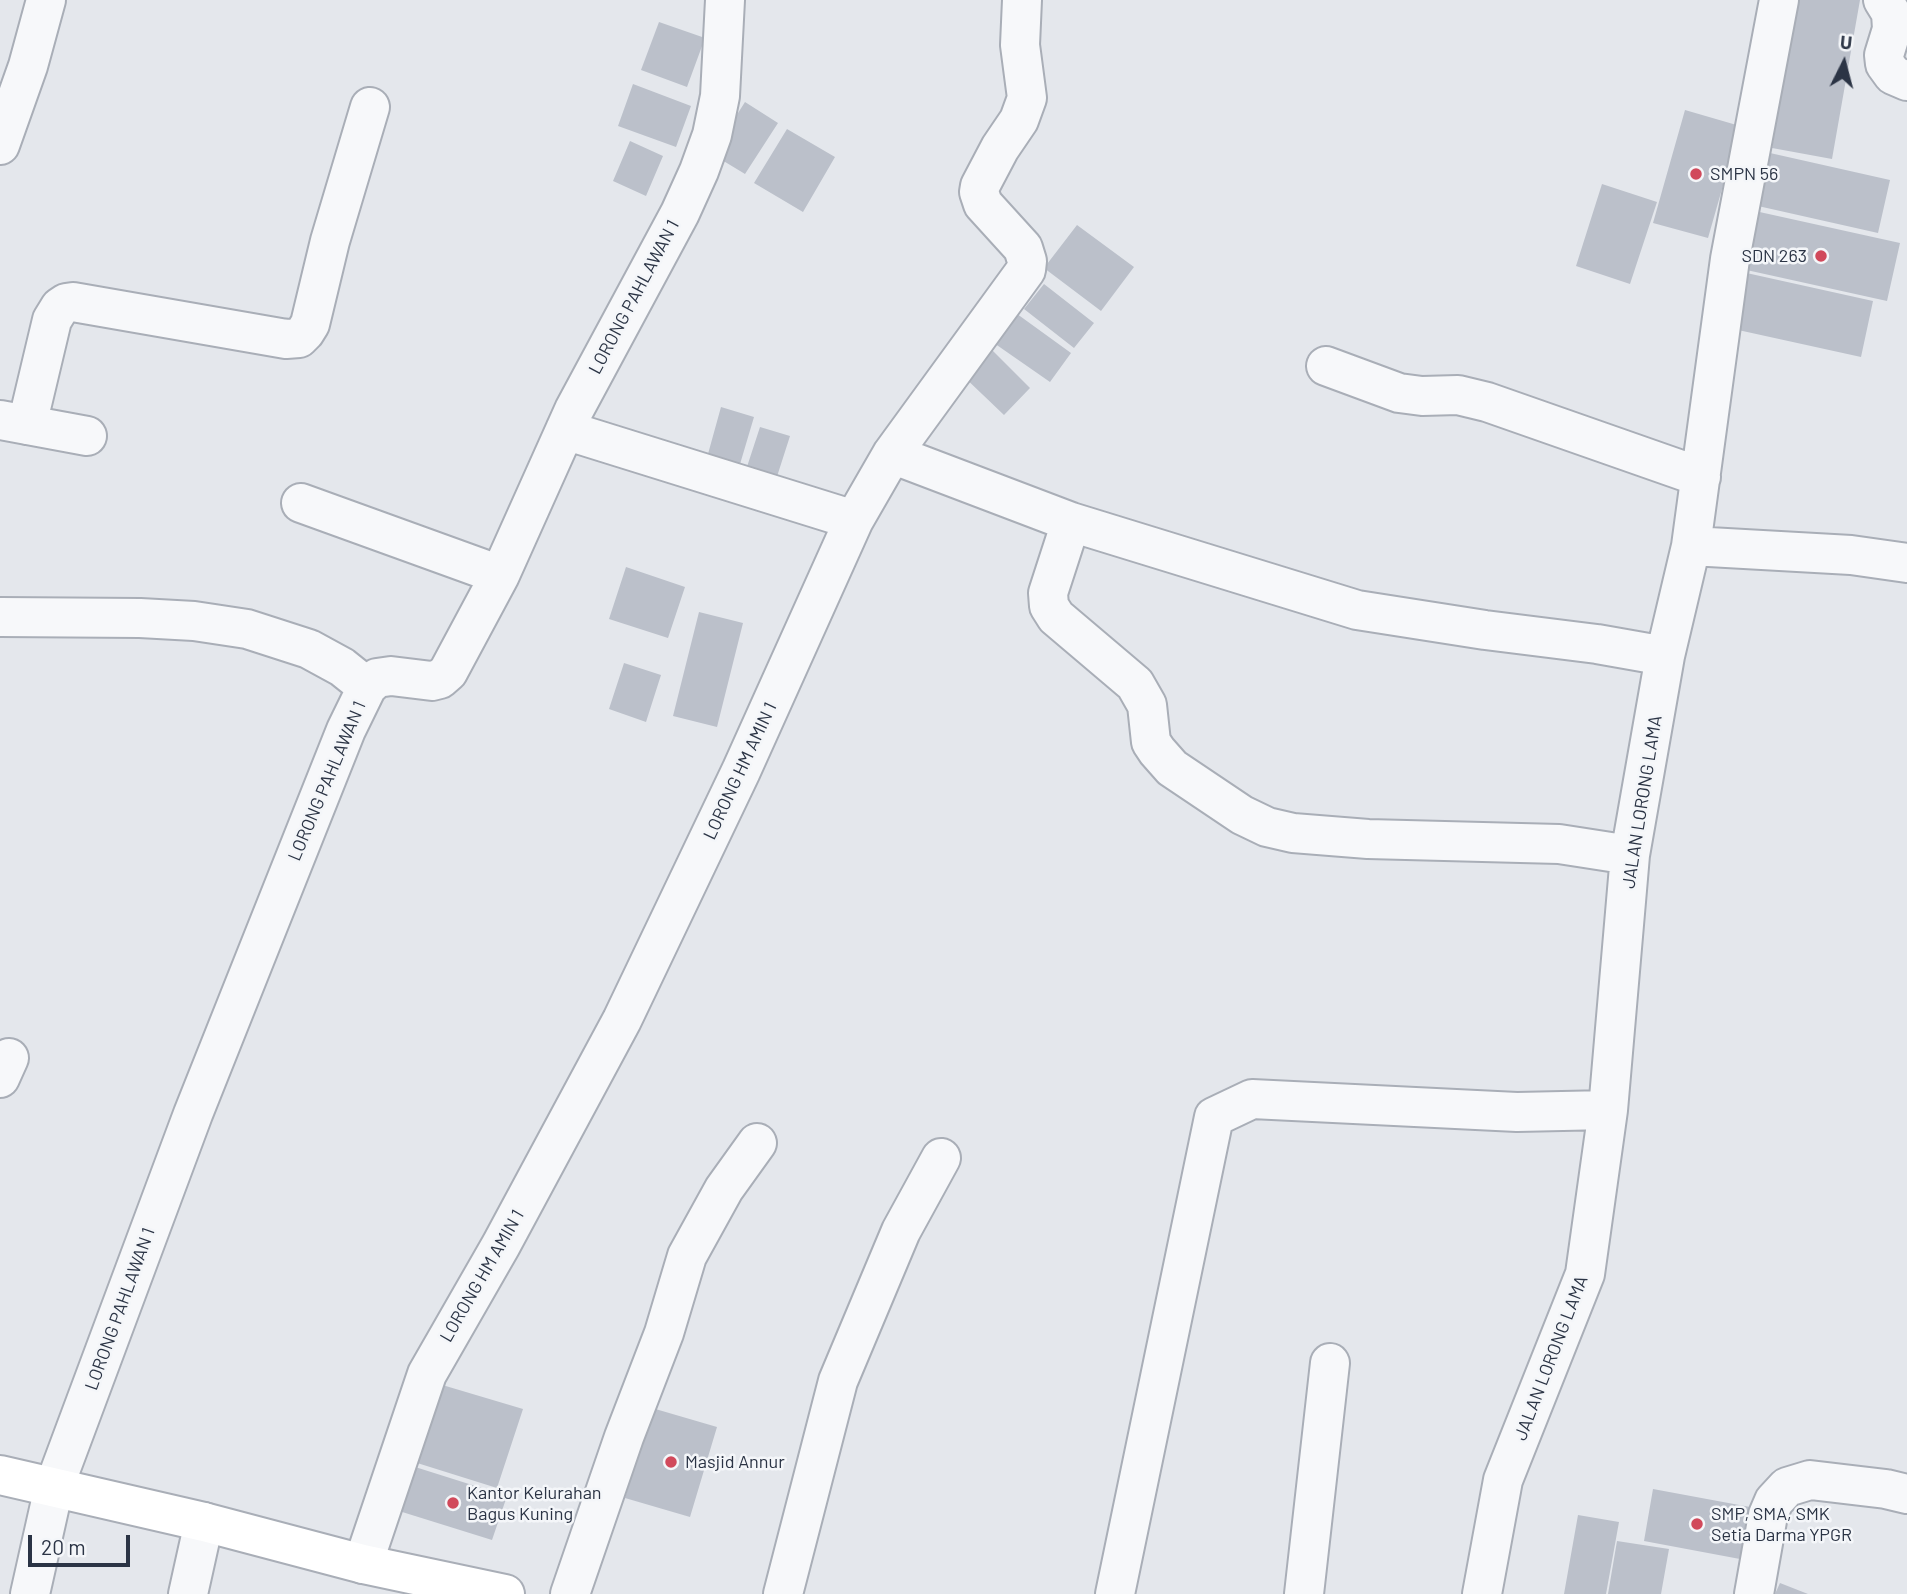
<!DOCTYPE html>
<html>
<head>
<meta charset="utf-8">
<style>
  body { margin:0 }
  #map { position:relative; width:1907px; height:1594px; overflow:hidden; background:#e4e7ec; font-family:Barlow,sans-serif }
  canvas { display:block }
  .north { position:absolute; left:1809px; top:28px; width:70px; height:70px; -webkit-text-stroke:5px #f4f6f9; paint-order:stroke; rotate:6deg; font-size:19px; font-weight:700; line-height:28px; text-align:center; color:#2b3445 }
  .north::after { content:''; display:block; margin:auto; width:24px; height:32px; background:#2b3445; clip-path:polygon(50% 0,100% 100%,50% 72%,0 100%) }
  .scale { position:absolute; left:28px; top:1535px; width:102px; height:32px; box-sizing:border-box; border:4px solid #2b3445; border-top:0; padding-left:9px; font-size:21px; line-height:24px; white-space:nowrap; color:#2b3445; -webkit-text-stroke:5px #f4f6f9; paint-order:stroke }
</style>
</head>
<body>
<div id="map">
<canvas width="1907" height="1594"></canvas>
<div class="north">U</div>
<div class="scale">20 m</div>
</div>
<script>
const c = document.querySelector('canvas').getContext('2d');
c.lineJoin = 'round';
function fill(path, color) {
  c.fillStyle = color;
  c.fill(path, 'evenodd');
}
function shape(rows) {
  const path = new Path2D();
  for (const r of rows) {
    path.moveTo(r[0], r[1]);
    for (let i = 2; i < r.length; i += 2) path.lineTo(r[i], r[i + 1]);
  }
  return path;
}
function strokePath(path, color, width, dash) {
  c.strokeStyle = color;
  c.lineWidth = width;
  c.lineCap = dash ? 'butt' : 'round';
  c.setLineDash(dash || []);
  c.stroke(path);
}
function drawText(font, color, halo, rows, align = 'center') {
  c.font = font + ' Barlow,sans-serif';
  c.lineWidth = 5;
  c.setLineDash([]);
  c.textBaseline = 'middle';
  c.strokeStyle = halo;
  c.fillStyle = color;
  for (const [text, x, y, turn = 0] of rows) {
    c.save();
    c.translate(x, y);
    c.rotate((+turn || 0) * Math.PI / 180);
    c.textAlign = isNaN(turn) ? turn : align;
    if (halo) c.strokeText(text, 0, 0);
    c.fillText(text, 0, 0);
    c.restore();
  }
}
fill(shape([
  [1798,0,1860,0,1832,159,1772,148],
  [659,22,705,38,687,87,641,70],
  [633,84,691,106,676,147,618,126],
  [745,102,778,123,745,174,712,154],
  [1685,110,1740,126,1708,238,1653,223],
  [787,129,835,157,803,212,754,183],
  [630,141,663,156,646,196,613,181],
  [1770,153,1890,180,1878,233,1758,206],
  [1602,184,1657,202,1630,284,1576,266],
  [1755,211,1900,243,1887,301,1742,269],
  [1077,225,1134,267,1101,311,1044,268],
  [1742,272,1873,301,1861,357,1729,328],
  [1044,284,1094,323,1074,348,1024,309],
  [1013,311,1071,353,1050,382,991,341],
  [987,345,1030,388,1004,415,960,373],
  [721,407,754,417,735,481,703,472],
  [760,427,790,436,773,489,743,479],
  [626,567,685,587,668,638,609,619],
  [699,612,743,623,717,727,673,716],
  [624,663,661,675,646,722,609,709],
  [439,1384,523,1409,497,1488,414,1462],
  [652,1408,717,1427,690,1517,625,1498],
  [412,1466,507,1496,492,1540,399,1511],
  [1653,1489,1750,1507,1740,1559,1644,1541],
  [1578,1515,1619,1522,1606,1594,1564,1594],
  [1617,1541,1669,1549,1661,1594,1608,1594],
  [1780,1583,1808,1594,1775,1594]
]), '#bbc0ca');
const street = shape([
  [1883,0,1891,13,1892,29,1884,55,1885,64,1893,75,1907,81],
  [0,145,28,66,46,0],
  [1326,366,1399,393,1422,396,1458,395,1487,402,1701,477],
  [0,420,87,436],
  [27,425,52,320,60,307,66,303,73,302,286,339,299,338,305,332,310,324,330,241,370,107],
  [565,430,854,520],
  [892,454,1071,522,1357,610,1485,630,1597,644,1665,656],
  [301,503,500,575],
  [1071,522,1048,593,1049,606,1056,617,1135,684,1147,705,1151,742,1157,751,1172,768,1242,815,1267,827,1293,833,1368,839,1559,844,1630,855],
  [1691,546,1851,555,1907,563],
  [0,617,140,618,194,621,247,629,309,649,342,667,367,687],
  [0,1078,9,1058],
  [363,1564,427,1374,501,1245,622,1020,741,771,854,520,892,454,1026,270,1027,261,1023,248,983,204,979,192,980,186,1000,148,1019,120,1027,98,1020,45,1022,0],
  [30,1594,54,1487,193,1114,346,730,367,687,377,678,391,676,432,681,440,679,448,672,500,575,574,410,680,213,699,171,712,135,720,96,725,0],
  [188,1594,204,1522],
  [570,1594,624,1437,664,1333,687,1256,724,1189,757,1143],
  [783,1594,838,1381,901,1231,941,1158],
  [1115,1594,1214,1117,1252,1099,1517,1112,1608,1110],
  [1304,1594,1330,1363],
  [1482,1594,1503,1480,1585,1274,1608,1110,1630,855,1665,656,1691,546,1730,259,1779,0],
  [1754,1594,1768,1515,1774,1501,1787,1487,1810,1480,1886,1489,1907,1494]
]);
const secondary = shape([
  [0,1475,204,1522,363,1564,505,1594]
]);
strokePath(street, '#a9aeb7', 42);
strokePath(secondary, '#a9aeb7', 42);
strokePath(street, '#f7f8fa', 38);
strokePath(secondary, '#fff', 38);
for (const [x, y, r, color] of [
  [1696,174,7,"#d1495b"],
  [1821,256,7,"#d1495b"],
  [671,1462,7,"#d1495b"],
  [453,1503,7,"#d1495b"],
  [1697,1524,7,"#d1495b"]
]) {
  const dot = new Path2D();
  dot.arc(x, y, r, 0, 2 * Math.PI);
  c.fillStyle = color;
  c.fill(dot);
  strokePath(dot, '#f4f6f9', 2.5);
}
drawText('18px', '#2b3445', '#f4f6f9', [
  ["SMPN 56",1710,174],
  ["SDN 263",1807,256,"right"],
  ["Masjid Annur",685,1462],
  ["Kantor Kelurahan",467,1493],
  ["Bagus Kuning",467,1514],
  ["SMP, SMA, SMK",1711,1514],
  ["Setia Darma YPGR",1711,1535]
], 'left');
drawText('18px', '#2b3445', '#f4f6f9', [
  ["LORONG PAHLAWAN 1",634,297,-62],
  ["LORONG HM AMIN 1",740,771,-65],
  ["LORONG PAHLAWAN 1",327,781,-67],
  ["JALAN LORONG LAMA",1642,802,-81],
  ["LORONG HM AMIN 1",482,1276,-60],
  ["LORONG PAHLAWAN 1",120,1309,-70],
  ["JALAN LORONG LAMA",1551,1358,-69]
]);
</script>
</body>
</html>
